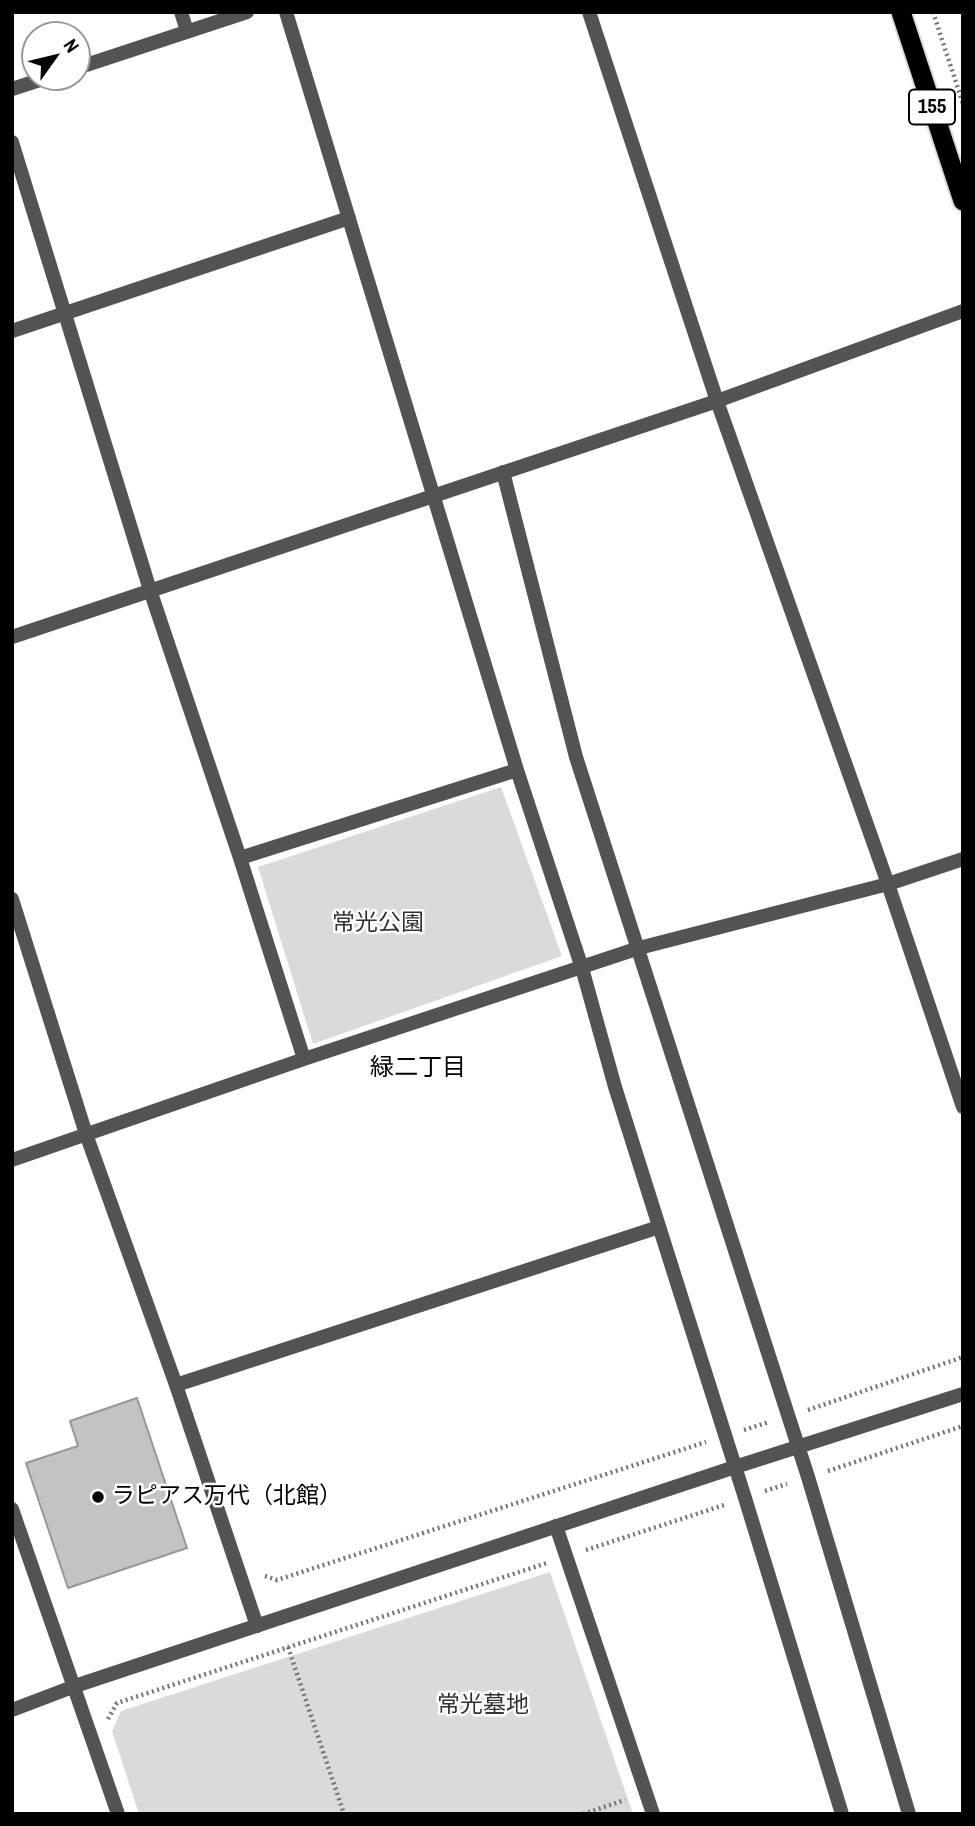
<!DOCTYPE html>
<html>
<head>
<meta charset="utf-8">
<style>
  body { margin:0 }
  #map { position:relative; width:975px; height:1826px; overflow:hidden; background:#fff; font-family:"Archivo Narrow",sans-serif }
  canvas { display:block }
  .frame { position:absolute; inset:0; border:14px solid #000; pointer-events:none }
  .north { position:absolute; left:21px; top:21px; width:70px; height:70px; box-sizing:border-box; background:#fff; border:2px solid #999; border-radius:50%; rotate:56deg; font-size:19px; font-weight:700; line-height:28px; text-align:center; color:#000 }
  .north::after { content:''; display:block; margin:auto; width:24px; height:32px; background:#000; clip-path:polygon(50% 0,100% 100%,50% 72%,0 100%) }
</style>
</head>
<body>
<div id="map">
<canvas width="975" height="1826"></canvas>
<div class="frame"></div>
<div class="north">N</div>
</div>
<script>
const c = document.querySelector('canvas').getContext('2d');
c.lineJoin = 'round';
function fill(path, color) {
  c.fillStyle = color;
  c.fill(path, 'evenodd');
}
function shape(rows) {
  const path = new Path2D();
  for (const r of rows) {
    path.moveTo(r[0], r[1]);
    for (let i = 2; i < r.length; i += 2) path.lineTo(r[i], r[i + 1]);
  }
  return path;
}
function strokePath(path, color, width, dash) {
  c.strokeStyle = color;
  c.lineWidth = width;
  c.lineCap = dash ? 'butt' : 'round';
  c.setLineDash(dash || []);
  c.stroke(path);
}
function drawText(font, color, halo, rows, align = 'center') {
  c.font = font + ' "Archivo Narrow","Noto Sans JP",sans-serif';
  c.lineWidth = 5;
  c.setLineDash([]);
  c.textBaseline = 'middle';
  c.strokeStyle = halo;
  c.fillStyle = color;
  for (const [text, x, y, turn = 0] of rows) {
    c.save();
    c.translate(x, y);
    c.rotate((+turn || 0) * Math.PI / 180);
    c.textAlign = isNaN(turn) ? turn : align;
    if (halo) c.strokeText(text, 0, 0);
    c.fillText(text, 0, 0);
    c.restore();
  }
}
fill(shape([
  [501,787,562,956,313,1044,258,867],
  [550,1572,633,1814,139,1814,112,1731,121,1711]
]), '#dadada');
const building = shape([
  [137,1398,187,1548,68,1588,26,1463,78,1446,70,1421,137,1398]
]);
fill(building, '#c3c3c3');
strokePath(building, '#979797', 2);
const trunk = shape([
  [901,12,963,201]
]);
strokePath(trunk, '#dbdbdb', 23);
strokePath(shape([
  [933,12,963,104],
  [808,1410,963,1357],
  [744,1430,769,1422],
  [828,1471,963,1426],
  [765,1491,787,1484],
  [586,1550,724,1505],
  [265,1576,277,1580,706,1442],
  [288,1647,344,1814],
  [108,1719,117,1703,547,1563],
  [583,1814,625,1800]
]), '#757575', 4.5, [2, 3.5]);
strokePath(shape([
  [181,12,187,31],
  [286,12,517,770,582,968,615,1087,745,1498,842,1814],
  [589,12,717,401,888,884,963,1107],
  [77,68,247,12],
  [12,89,49,77],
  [12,142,150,590,240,858,304,1059],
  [12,331,349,218],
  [503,472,576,757,808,1477,909,1814],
  [12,637,717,401,963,311],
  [240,858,517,770],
  [12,899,86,1134,176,1385,257,1626],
  [12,1160,304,1059,639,948,888,884,963,859],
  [176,1385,659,1227],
  [12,1509,118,1814],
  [556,1526,653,1814]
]), '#535353', 14);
strokePath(shape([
  [12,1710,75,1686,735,1467,963,1394]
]), '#535353', 14);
strokePath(trunk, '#000', 19);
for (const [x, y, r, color] of [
  [98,1497,7,"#000"]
]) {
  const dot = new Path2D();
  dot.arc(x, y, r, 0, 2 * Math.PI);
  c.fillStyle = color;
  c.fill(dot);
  strokePath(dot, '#fff', 2.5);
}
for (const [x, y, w] of [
  [932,107,46]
]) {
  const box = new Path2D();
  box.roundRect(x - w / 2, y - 17.5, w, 35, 5);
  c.fillStyle = '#fff';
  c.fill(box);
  strokePath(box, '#000', 2);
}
drawText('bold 21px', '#000', null, [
  ["155",932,107]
]);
drawText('23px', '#313131', '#fff', [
  ["常光公園",378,924],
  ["常光墓地",483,1706]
]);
drawText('23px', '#000', '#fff', [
  ["ラピアス万代（北館）",112,1497]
], 'left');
drawText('24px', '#000', '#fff', [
  ["緑二丁目",418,1069]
]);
</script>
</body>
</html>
